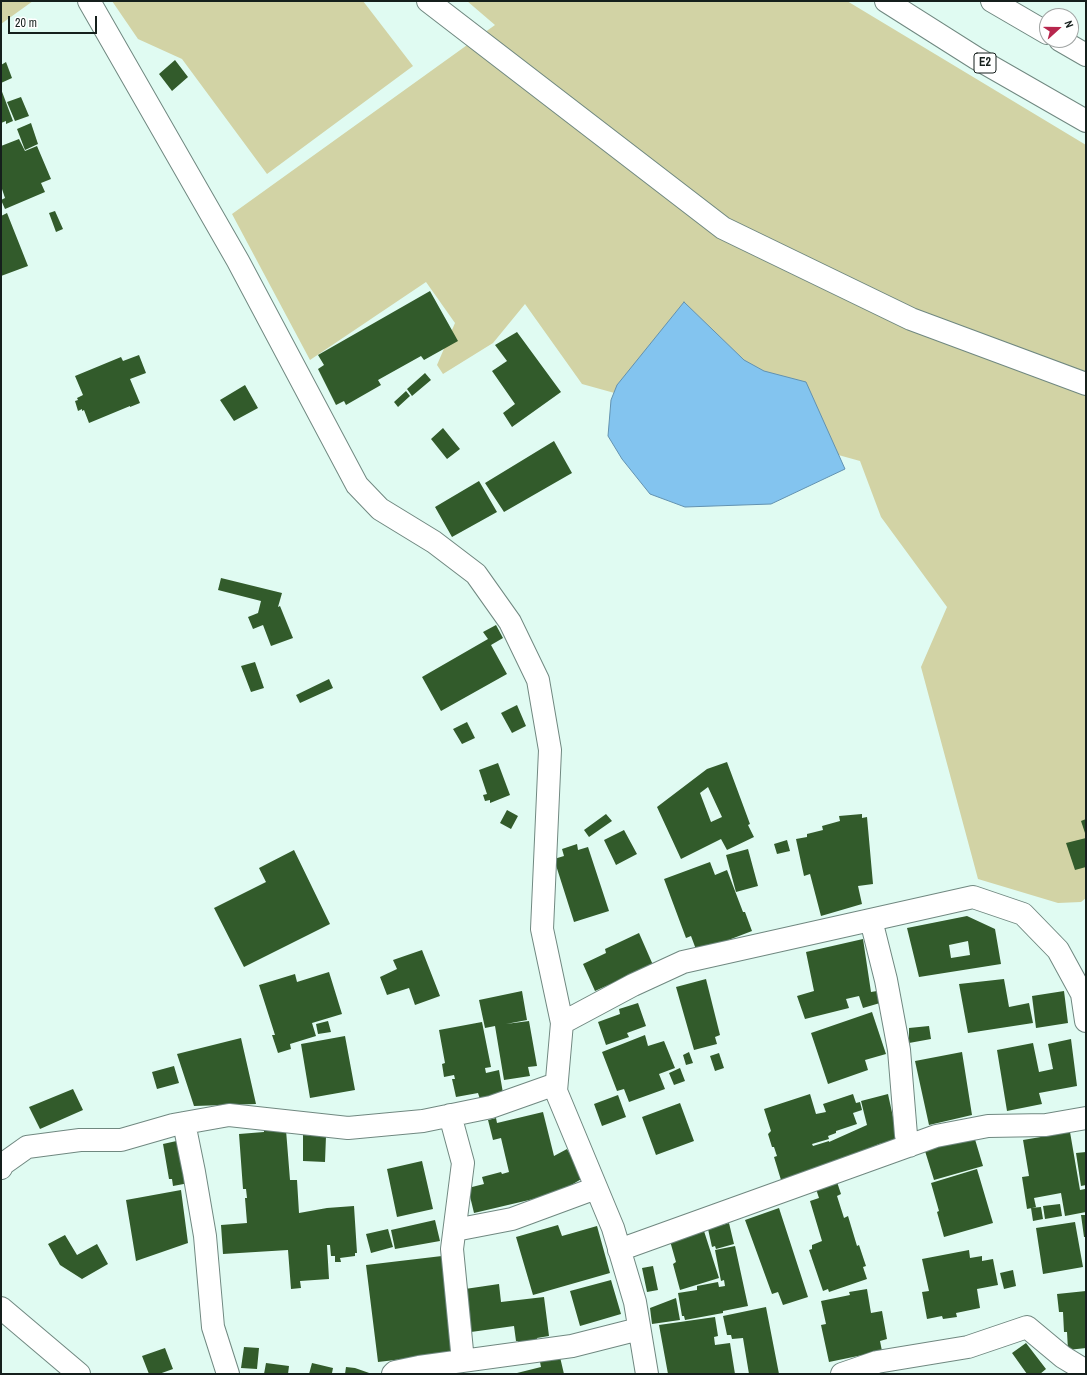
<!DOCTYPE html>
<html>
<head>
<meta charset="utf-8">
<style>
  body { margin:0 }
  #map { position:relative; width:1087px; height:1375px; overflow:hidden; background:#e0fbf2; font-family:"Archivo Narrow",sans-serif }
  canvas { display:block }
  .frame { position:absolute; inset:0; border:2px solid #151f1c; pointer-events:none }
  .north { position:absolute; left:1039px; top:8px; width:40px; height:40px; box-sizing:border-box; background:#fff; border:1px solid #a1a5a4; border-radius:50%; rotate:69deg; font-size:11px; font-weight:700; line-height:16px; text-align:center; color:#151f1c }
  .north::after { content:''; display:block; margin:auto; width:14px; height:18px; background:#b7264d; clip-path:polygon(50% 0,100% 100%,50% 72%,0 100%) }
  .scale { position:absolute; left:8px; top:16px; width:89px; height:18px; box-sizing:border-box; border:2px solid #151f1c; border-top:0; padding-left:5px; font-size:12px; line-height:14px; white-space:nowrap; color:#151f1c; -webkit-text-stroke:3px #fff; paint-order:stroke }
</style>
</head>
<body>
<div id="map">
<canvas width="1087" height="1375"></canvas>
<div class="frame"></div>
<div class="north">N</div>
<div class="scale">20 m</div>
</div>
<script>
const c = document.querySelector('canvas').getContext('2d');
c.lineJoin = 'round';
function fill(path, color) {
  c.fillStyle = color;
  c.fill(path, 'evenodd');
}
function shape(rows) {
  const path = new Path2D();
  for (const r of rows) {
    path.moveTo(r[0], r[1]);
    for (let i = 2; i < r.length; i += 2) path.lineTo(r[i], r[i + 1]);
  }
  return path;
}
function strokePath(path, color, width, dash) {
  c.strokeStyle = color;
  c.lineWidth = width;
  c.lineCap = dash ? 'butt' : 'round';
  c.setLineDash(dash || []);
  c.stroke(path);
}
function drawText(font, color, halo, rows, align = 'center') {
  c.font = font + ' "Archivo Narrow",sans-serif';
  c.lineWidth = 4;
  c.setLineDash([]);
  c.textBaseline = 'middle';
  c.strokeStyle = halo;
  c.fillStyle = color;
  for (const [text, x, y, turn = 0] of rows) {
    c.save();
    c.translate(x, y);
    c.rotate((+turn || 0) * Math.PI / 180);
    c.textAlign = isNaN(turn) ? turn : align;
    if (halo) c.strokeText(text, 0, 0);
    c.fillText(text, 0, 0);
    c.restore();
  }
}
fill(shape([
  [1,1,33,1,1,24],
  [112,1,363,1,413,66,267,174,182,59,138,39],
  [467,1,847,1,1086,145,1086,898,1081,902,1058,903,978,879,921,667,947,607,881,517,860,461,582,384,525,304,493,343,443,374,437,365,455,323,426,282,310,360,232,214,495,25]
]), '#d2d3a5');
const water = shape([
  [684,302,744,360,764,371,806,382,845,469,771,504,685,507,650,494,622,459,608,436,611,400,617,385,684,302]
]);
fill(water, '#83c4ef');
strokePath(water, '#6292b0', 1);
fill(shape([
  [175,60,188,77,172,91,159,74],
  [6,62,12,78,1,83,1,65],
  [1,89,13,121,6,124,6,121,1,123],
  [21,97,29,116,15,121,7,102],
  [31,123,38,144,25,150,17,129],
  [19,139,25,151,37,146,51,179,41,183,45,192,5,209,1,200,5,198,2,189,1,190,1,146],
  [55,211,63,229,56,232,49,213],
  [7,213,28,266,1,276,1,216],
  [430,291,458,341,424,360,421,356,378,380,381,385,346,405,344,401,336,405,318,369,324,365,318,355],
  [517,332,561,392,512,427,503,413,515,404,492,371,507,361,495,345],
  [139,355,146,373,130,379,140,403,130,407,130,406,89,423,84,410,82,411,82,409,78,411,75,401,78,400,77,398,83,395,75,376,121,357,123,361],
  [425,373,431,380,412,396,407,389],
  [245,385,258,408,234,421,220,400],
  [406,391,410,396,398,407,394,402],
  [443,428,460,449,447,459,431,439],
  [554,441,572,473,504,512,485,483],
  [479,481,497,512,452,537,435,507],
  [221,578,282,593,278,607,280,606,293,638,271,646,263,625,253,629,248,617,258,613,261,601,218,590],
  [496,625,503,638,491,645,507,674,441,711,422,677,488,639,483,632],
  [255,662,264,688,251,692,241,666],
  [329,679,333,688,300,703,296,695],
  [517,705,526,726,512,733,501,713],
  [467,722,475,738,462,744,453,729],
  [727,762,750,824,748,825,754,837,727,850,721,839,681,859,657,807,707,769],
  [708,787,722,817,711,822,700,793],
  [498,763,510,795,490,803,490,800,485,801,483,795,487,794,479,770],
  [507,810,518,816,511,829,500,823],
  [606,814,612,821,589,837,584,830],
  [862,814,862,818,867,817,873,884,858,886,862,904,821,916,810,874,804,876,796,839,807,837,807,834,823,830,822,826,840,821,839,816],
  [1086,819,1086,836,1081,821],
  [624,830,637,854,616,865,604,840],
  [1086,838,1086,867,1075,870,1066,843],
  [787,840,790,851,777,854,774,844],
  [577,844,578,850,588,847,609,911,574,922,554,859,564,856,562,849],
  [748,849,758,886,736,892,726,855],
  [294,850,330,924,244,967,214,908,266,882,259,868],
  [710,862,715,875,727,870,743,912,745,912,752,931,697,952,691,936,686,938,664,879],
  [967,916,995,929,1001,964,919,977,907,928],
  [968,941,970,955,951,958,949,945],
  [639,933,653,965,595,991,583,964,606,953,605,949],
  [863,939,871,992,877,991,880,1003,863,1008,859,996,846,999,849,1008,805,1019,797,996,814,991,806,952],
  [422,950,440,996,415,1005,409,988,387,995,380,977,397,969,393,960],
  [329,972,342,1014,312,1023,316,1036,290,1044,291,1049,278,1053,272,1035,275,1035,259,985,295,974,297,982],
  [706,979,720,1035,715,1037,717,1044,694,1050,676,987],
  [1004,979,1009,1007,1029,1003,1033,1023,968,1033,959,984],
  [522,991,527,1020,506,1024,529,1021,537,1066,528,1067,530,1076,504,1080,495,1026,485,1028,479,1000],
  [1064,991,1068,1023,1036,1028,1032,996],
  [638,1003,646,1026,627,1033,629,1037,606,1045,598,1022,620,1014,619,1009],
  [872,1012,886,1054,865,1060,868,1070,828,1084,811,1033],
  [328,1021,331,1032,318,1034,316,1024],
  [482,1022,491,1067,485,1068,486,1073,499,1070,503,1093,480,1099,478,1093,456,1097,452,1079,455,1079,454,1075,444,1077,442,1064,445,1063,439,1030],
  [929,1026,931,1039,909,1043,909,1028],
  [645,1035,648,1046,664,1041,675,1068,659,1074,665,1089,629,1102,624,1089,617,1091,602,1052],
  [345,1036,355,1090,310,1098,301,1044],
  [241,1038,256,1104,194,1106,177,1054],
  [1071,1039,1077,1086,1039,1093,1042,1104,1007,1111,997,1050,1033,1043,1039,1072,1053,1069,1048,1044],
  [689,1052,693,1063,686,1065,683,1055],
  [962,1052,972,1115,929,1125,915,1061],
  [719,1053,724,1068,715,1071,710,1056],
  [174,1066,179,1083,157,1089,152,1072],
  [680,1068,685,1081,674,1085,669,1073],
  [73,1089,83,1110,40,1129,29,1107],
  [810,1094,816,1114,826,1112,823,1104,853,1094,856,1103,860,1102,862,1110,853,1113,857,1124,836,1131,836,1133,828,1136,829,1139,812,1144,813,1146,829,1141,829,1142,867,1125,861,1101,888,1094,898,1140,879,1144,836,1163,836,1162,781,1180,774,1157,777,1156,774,1147,772,1147,768,1134,771,1131,764,1109],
  [618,1095,626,1117,602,1126,594,1104],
  [680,1103,694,1141,656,1155,642,1117],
  [543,1112,554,1156,567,1149,583,1178,563,1190,563,1192,474,1213,468,1188,484,1184,482,1177,501,1172,502,1174,509,1172,501,1138,493,1140,488,1120,496,1118,497,1123],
  [264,1129,286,1130,290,1180,297,1180,299,1213,327,1208,354,1206,357,1253,355,1253,355,1256,340,1258,341,1262,335,1262,335,1256,331,1256,330,1245,327,1245,329,1279,300,1281,301,1288,291,1289,288,1250,223,1254,221,1225,247,1223,245,1198,247,1198,246,1189,243,1189,239,1134,264,1132],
  [1070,1132,1080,1190,1085,1189,1086,1212,1065,1216,1061,1193,1034,1198,1036,1207,1027,1209,1022,1177,1029,1176,1023,1140],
  [303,1135,326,1136,325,1162,303,1161],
  [974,1136,983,1166,934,1180,925,1151],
  [181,1140,189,1183,173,1186,172,1179,169,1179,163,1144],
  [1086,1152,1086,1185,1081,1186,1076,1153],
  [422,1161,433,1209,397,1217,387,1169],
  [977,1169,993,1223,944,1237,937,1212,939,1211,931,1183],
  [837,1182,841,1194,837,1196,844,1218,848,1216,857,1246,859,1245,866,1266,863,1267,867,1279,829,1292,828,1289,823,1291,809,1250,812,1249,812,1245,822,1241,810,1201,819,1198,816,1189],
  [181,1190,188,1243,136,1261,126,1200],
  [1060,1204,1062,1216,1045,1219,1043,1206],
  [1041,1207,1043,1219,1033,1221,1031,1208],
  [779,1208,808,1297,783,1305,778,1292,772,1294,745,1220],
  [1081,1215,1086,1215,1086,1237,1084,1237],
  [435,1220,440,1241,395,1249,391,1230],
  [1075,1222,1083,1267,1043,1274,1036,1228],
  [729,1223,734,1244,716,1249,715,1246,712,1247,708,1229],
  [558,1225,562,1236,597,1226,610,1273,533,1295,516,1237],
  [388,1229,393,1247,371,1253,366,1234],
  [704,1231,719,1278,680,1290,673,1264,676,1262,670,1241],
  [65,1235,77,1255,97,1244,108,1264,82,1279,60,1265,48,1244],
  [735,1246,748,1306,723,1311,723,1313,685,1320,684,1316,682,1316,678,1293,697,1290,697,1286,718,1282,719,1287,725,1286,724,1280,721,1281,715,1250],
  [969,1250,970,1258,982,1256,982,1261,993,1259,998,1285,977,1289,980,1308,956,1313,957,1317,943,1319,942,1316,927,1319,922,1292,929,1291,922,1259],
  [442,1256,454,1353,378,1362,366,1265],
  [653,1266,658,1290,647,1292,642,1268],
  [1013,1270,1016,1286,1004,1289,1000,1273],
  [611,1280,621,1314,580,1326,570,1291],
  [499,1284,501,1302,544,1297,549,1336,537,1338,538,1341,518,1344,518,1341,516,1341,514,1326,471,1332,465,1289],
  [867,1289,871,1313,882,1311,887,1339,880,1341,882,1351,829,1362,821,1325,826,1324,821,1301,850,1295,849,1292],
  [1086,1291,1086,1348,1068,1350,1067,1332,1064,1332,1063,1312,1059,1312,1057,1294],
  [676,1298,680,1320,652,1324,650,1308],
  [766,1307,779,1374,749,1374,743,1338,732,1339,731,1335,727,1335,723,1316],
  [715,1317,718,1336,714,1337,715,1345,730,1343,735,1374,668,1374,659,1325],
  [1026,1343,1046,1369,1040,1374,1027,1374,1012,1353],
  [244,1347,259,1348,257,1369,241,1368],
  [165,1348,173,1369,159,1374,149,1374,142,1356],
  [560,1357,564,1374,513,1374,541,1367,540,1362],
  [266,1363,289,1366,288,1374,264,1374],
  [312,1363,333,1368,332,1373,335,1374,309,1374],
  [346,1367,355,1368,372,1374,345,1374]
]), '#325b2b');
const street = shape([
  [89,1,238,261,357,485,380,509,434,542,476,574,510,622,538,680,550,750,542,929,562,1023,556,1091,613,1228,635,1302,647,1374],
  [428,1,723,228,911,319,1086,384],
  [871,920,886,980,899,1050,906,1135,909,1146],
  [562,1023,633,985,683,962,973,897,1023,914,1058,950,1082,994,1086,1021],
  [450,1115,463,1163,452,1249,463,1361],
  [184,1123,194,1172,205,1236,213,1327,228,1374],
  [1,1168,3,1164,27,1147,80,1140,121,1140,173,1125,229,1115,348,1128,423,1121,491,1107,556,1084],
  [455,1230,512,1219,596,1188],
  [619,1250,936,1136,988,1126,1046,1125,1086,1118],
  [1,1308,79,1374],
  [393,1374,395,1372,419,1367,572,1346,639,1329],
  [842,1374,877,1362,968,1347,1027,1327,1063,1357,1086,1371]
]);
const highway = shape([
  [886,1,976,58,1086,121],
  [992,1,1047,33],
  [1060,40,1086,55]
]);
strokePath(street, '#708880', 24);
strokePath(highway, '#708880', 24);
strokePath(street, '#fff', 22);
strokePath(highway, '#fff', 22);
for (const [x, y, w] of [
  [985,63,22]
]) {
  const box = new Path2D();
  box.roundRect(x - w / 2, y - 10, w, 20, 3);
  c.fillStyle = '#fff';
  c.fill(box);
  strokePath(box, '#151f1c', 1);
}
drawText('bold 12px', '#151f1c', null, [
  ["E2",985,63]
]);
</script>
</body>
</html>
